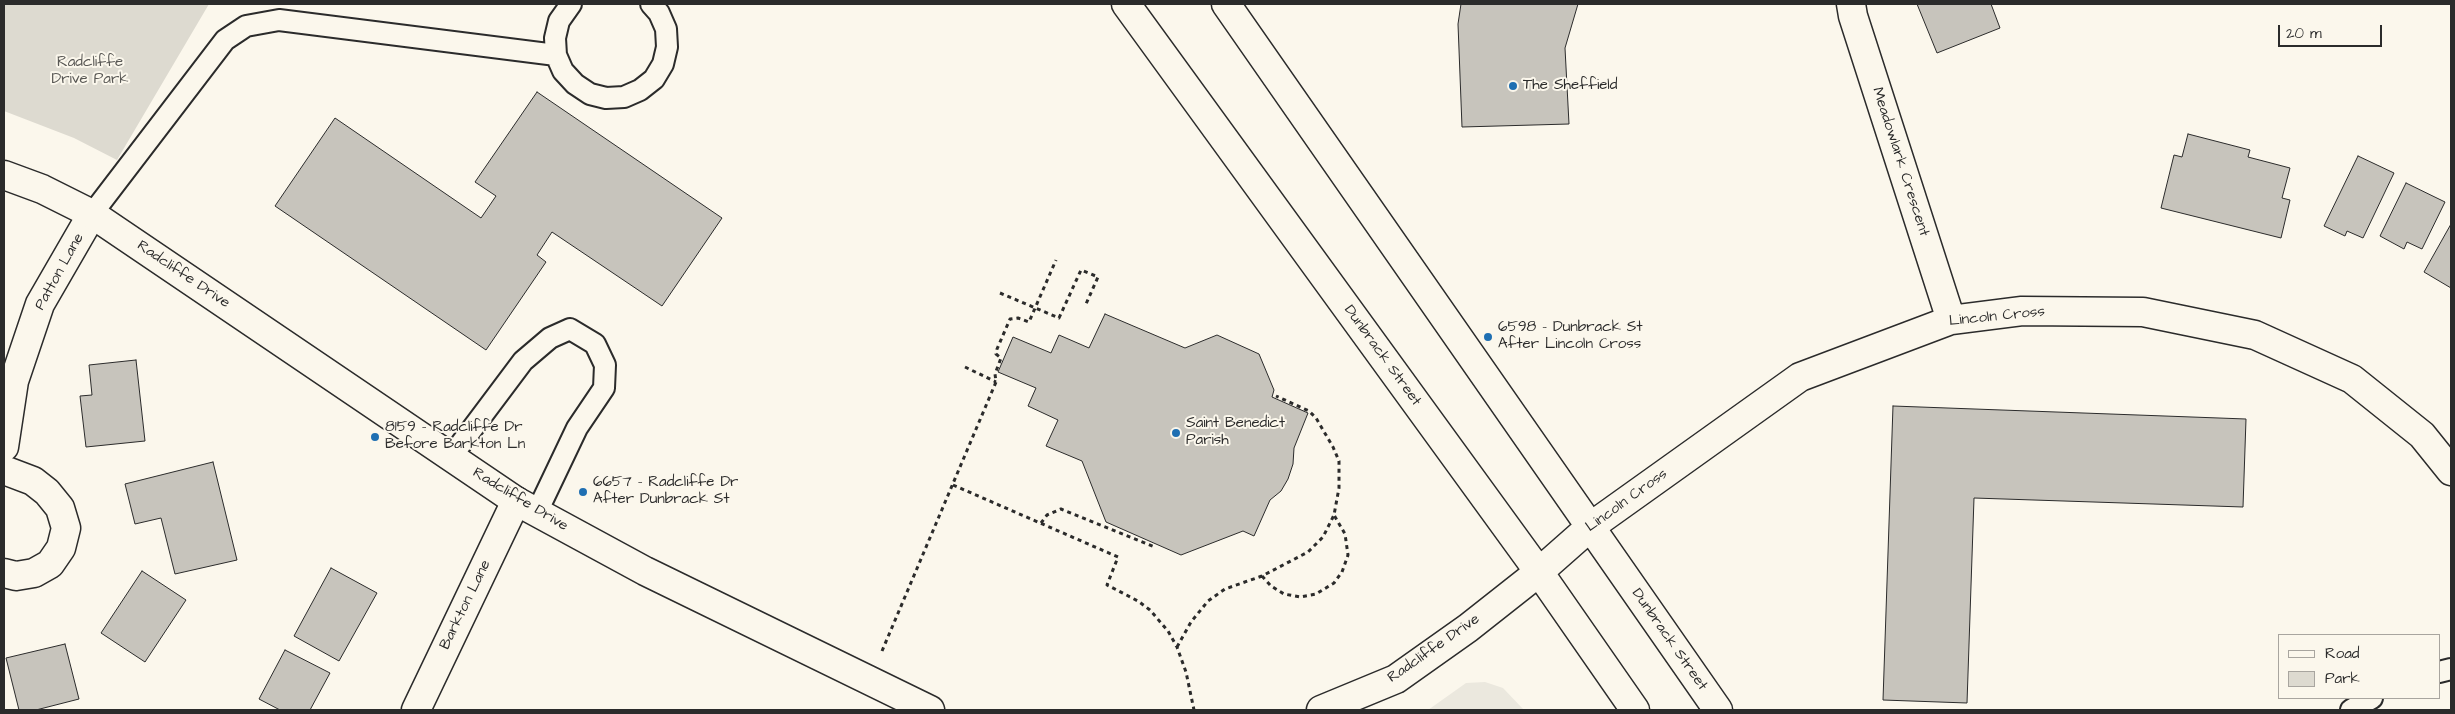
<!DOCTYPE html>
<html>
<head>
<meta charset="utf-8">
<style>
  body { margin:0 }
  #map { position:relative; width:2455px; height:714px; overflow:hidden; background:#fbf7ec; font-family:"Architects Daughter",sans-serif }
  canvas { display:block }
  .frame { position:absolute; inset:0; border:5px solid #2b2b2b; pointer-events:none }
  .legend { position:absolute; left:2278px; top:634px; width:162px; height:65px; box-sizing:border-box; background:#fbf7ec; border:1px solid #a8a59f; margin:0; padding:6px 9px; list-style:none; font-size:15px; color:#2b2b2b }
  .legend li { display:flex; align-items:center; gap:10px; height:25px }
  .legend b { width:25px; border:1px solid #a8a59f }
  .scale { position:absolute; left:2278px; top:25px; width:104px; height:22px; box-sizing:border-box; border:2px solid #2b2b2b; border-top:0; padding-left:6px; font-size:15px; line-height:18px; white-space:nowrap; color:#2b2b2b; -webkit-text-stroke:4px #fbf7ec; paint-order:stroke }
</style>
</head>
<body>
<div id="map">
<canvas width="2455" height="714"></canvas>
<div class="frame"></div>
<ul class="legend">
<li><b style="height:6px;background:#fbf7ec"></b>Road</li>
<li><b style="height:14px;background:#dddad0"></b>Park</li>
</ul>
<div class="scale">20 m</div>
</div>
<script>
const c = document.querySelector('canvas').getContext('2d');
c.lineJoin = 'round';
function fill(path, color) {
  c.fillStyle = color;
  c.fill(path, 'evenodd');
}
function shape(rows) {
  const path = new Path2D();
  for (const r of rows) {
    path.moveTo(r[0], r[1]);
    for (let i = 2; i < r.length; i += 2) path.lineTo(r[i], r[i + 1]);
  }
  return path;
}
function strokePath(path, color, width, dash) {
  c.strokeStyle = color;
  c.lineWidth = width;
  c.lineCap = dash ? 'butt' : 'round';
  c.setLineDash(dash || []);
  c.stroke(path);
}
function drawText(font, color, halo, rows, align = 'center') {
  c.font = font + ' "Architects Daughter",sans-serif';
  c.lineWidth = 4;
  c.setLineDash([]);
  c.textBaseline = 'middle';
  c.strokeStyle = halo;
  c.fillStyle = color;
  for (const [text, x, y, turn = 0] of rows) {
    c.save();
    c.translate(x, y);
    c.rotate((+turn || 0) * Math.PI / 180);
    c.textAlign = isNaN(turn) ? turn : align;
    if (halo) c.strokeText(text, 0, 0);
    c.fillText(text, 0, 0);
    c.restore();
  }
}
fill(shape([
  [1485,682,1503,688,1524,710,1428,710,1466,683]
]), '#ebe8de');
fill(shape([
  [4,4,209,4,117,160,74,138,4,111]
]), '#dddad0');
const building = shape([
  [1461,4,1578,4,1565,48,1569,124,1462,127,1458,24,1461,4],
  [1917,4,1991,4,2000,28,1937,53,1917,4],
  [537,92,722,218,662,306,552,232,537,255,546,262,486,350,275,206,335,118,481,218,496,196,475,182,537,92],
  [2188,134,2250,150,2248,157,2290,168,2282,198,2290,200,2281,238,2161,208,2174,155,2182,157,2188,134],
  [2358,156,2394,173,2363,238,2347,231,2345,236,2324,226,2358,156],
  [2406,183,2445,202,2422,249,2407,242,2404,249,2380,236,2406,183],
  [2451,224,2451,288,2424,272,2451,224],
  [1105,314,1185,348,1217,335,1259,354,1274,390,1272,397,1308,413,1294,448,1293,464,1288,479,1281,491,1270,500,1254,536,1243,531,1181,555,1106,522,1082,461,1046,446,1058,420,1028,406,1036,388,998,372,1013,337,1051,353,1059,335,1089,348,1105,314],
  [136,360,145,441,86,447,80,396,92,395,89,365,136,360],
  [1893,406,2246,419,2243,507,1974,498,1967,703,1883,700,1893,406],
  [213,462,237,560,175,574,161,518,135,524,125,484,213,462],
  [331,568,377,593,339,661,294,636,331,568],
  [142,571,186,600,145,662,101,633,142,571],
  [65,644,79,699,36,710,19,710,6,658,65,644],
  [285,650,330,673,310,710,280,710,259,699,285,650]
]);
fill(building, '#c7c4bc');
strokePath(building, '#2b2b2b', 1);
const lane = shape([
  [571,4,559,21,555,38,556,55,563,71,575,84,590,94,606,98,624,97,640,90,654,79,663,64,667,47,666,29,659,13,651,4],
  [92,214,225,40,246,26,279,20,556,55],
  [451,457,523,361,550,338,570,329,595,344,605,365,604,388,577,428,537,512],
  [2439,672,2451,669],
  [2351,710,2372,698]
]);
const street = shape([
  [1851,4,1853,16,1951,320],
  [4,447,14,381,40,304,92,214],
  [4,470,33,481,47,492,60,508,66,528,61,548,50,564,34,573,16,576,4,573],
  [1590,527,1800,377,1951,320,2022,311,2143,312,2255,335,2352,379,2422,435,2451,471],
  [416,710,516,501]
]);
const secondary = shape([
  [1126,4,1539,572,1635,710],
  [1226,4,1718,710],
  [4,175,42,189,92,214,516,501,645,571,930,710],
  [1321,710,1396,679,1468,628,1539,572,1590,527]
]);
strokePath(lane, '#2b2b2b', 24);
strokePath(street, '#2b2b2b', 31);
strokePath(secondary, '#2b2b2b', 31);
strokePath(shape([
  [1000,293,1059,318,1081,270,1098,277,1086,304],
  [965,367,996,382],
  [953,485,1118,557,1107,585,1138,601,1150,610,1168,631,1177,647,1186,672,1194,710],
  [1041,523,1047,515,1061,509,1155,547],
  [1262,576,1271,586,1284,594,1300,597,1316,594,1334,583,1342,572,1348,555,1345,534,1334,515],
  [1177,647,1191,622,1208,601,1225,589,1262,576,1308,552,1323,537,1334,515,1339,488,1339,461,1333,447,1316,418,1309,411,1276,396],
  [882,651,996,382,995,374,1001,358,996,354,997,349,1010,319,1018,318,1029,322,1056,260]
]), '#2b2b2b', 3, [4, 4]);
strokePath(lane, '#fbf7ec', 20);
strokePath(street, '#fbf7ec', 28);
strokePath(secondary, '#fbf7ec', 28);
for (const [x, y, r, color] of [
  [1513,86,5,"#1f6fb2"],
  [1488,337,5,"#1f6fb2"],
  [1176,433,5,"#1f6fb2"],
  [375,437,5,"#1f6fb2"],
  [583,492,5,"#1f6fb2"]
]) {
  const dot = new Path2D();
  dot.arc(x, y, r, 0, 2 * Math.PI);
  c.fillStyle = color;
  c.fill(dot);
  strokePath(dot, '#fbf7ec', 2);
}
drawText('15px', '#585754', '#fbf7ec', [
  ["Radcliffe",90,63],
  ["Drive Park",90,80]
]);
drawText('15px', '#2b2b2b', '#fbf7ec', [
  ["The Sheffield",1523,86],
  ["6598 - Dunbrack St",1498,328],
  ["After Lincoln Cross",1498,345],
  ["Saint Benedict",1186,424],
  ["Parish",1186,441],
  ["8159 - Radcliffe Dr",385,428],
  ["Before Barkton Ln",385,445],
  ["6657 - Radcliffe Dr",593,483],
  ["After Dunbrack St",593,500]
], 'left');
drawText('15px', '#2b2b2b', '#fbf7ec', [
  ["Meadowlark Crescent",1900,162,72],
  ["Patton Lane",60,272,-61],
  ["Radcliffe Drive",183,275,34],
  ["Lincoln Cross",1997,317,-6],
  ["Dunbrack Street",1382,356,54],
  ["Radcliffe Drive",520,500,31],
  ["Lincoln Cross",1627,501,-36],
  ["Barkton Lane",466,605,-64],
  ["Dunbrack Street",1669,640,55],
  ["Radcliffe Drive",1434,649,-35]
]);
</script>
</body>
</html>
